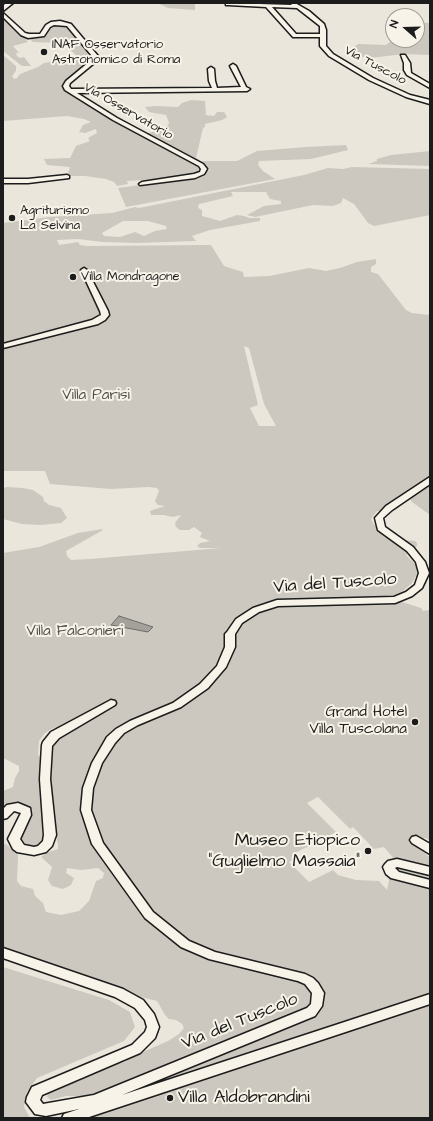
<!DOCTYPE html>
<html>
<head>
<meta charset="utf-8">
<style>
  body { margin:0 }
  #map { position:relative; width:433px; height:1121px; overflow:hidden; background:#eae6dc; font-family:"Architects Daughter",sans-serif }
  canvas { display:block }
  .frame { position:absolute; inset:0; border:4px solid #1c1c1c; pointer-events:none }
  .north { position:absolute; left:385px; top:8px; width:40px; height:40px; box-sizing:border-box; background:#f7f3e8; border:1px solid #9f9d96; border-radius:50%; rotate:290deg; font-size:11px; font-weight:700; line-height:16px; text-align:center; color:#1c1c1c }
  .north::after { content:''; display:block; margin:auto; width:14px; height:18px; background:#1c1c1c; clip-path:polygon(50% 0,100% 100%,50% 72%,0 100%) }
</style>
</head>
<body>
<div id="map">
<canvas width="433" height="1121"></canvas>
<div class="frame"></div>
<div class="north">N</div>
</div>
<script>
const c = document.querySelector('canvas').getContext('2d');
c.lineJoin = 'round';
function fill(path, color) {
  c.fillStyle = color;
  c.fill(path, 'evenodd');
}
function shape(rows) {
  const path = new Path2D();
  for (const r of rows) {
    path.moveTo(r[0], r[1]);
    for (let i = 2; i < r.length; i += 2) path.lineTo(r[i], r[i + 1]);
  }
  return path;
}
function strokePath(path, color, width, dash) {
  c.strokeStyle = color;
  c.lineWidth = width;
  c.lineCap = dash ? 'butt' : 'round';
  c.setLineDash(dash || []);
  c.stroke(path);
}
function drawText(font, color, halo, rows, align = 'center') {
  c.font = font + ' "Architects Daughter",sans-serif';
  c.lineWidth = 4;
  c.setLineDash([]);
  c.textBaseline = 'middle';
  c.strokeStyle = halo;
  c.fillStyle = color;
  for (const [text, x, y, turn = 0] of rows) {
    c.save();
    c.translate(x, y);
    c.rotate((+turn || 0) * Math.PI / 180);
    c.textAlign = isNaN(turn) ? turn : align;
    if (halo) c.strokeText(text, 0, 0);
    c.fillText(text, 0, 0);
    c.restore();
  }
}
fill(shape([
  [143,3,195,3,195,10,168,8,159,4],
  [3,16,28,42,13,46,19,53,16,53,17,56,20,58,24,57,31,66,22,66,3,51],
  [417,22,430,23,430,55,404,54,370,58,345,54,358,44,386,45,393,39,393,40,417,40],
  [51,24,67,25,92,56,90,62,65,82,63,85,64,88,129,129,140,130,147,133,165,130,169,123,166,115,149,112,145,107,155,106,178,107,182,103,191,100,205,101,206,115,214,116,217,112,224,112,227,117,222,120,205,124,205,127,203,128,196,158,201,161,237,161,257,151,306,147,346,145,348,150,311,159,259,161,258,165,263,171,275,179,126,207,118,188,198,177,211,169,201,170,199,173,178,178,127,181,128,184,117,186,114,182,106,179,85,176,67,176,70,167,47,165,44,159,70,158,76,146,90,141,88,138,97,133,96,129,85,133,79,132,83,125,91,122,84,119,67,116,3,121,3,55,16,66,16,71,12,76,14,79,17,78,20,74,38,67,44,63,69,59,76,55,63,43,33,42,28,37,45,35],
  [430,151,430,166,368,164,377,161,377,159,391,155],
  [352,167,430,169,430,215,374,226,368,223,354,204,343,198,341,203,333,206,313,205,255,217,247,215,264,206,281,204,281,201,270,199,266,192,231,192,233,196,199,204,198,208,202,210,202,216,220,221,237,215,244,216,249,218,260,218,260,221,210,230,192,236,196,241,137,243,102,242,78,239,57,240,59,245,78,242,80,245,87,246,211,245,224,266,243,272,244,277,269,276,309,268,326,271,340,268,357,262,376,259,376,264,371,267,371,272,378,274,406,310,412,313,430,315,430,515,412,502,407,493,403,497,397,499,394,509,390,511,377,511,371,519,373,523,387,537,391,539,415,541,417,543,417,546,406,555,416,565,417,574,412,583,403,591,391,597,344,598,343,604,391,603,402,602,421,608,423,611,430,610,430,841,426,838,409,842,416,844,430,858,430,1118,83,1118,164,1082,121,1096,66,1096,51,1100,47,1097,48,1093,69,1081,77,1082,105,1067,125,1062,134,1056,168,1041,179,1034,184,1028,182,1024,176,1020,169,1019,165,1015,157,1001,141,997,3,949,3,843,7,845,18,855,17,881,21,886,33,889,35,896,43,903,46,912,61,915,79,911,89,901,96,881,103,878,104,873,98,868,81,870,67,868,66,873,74,878,71,885,63,889,52,886,48,880,52,867,41,857,46,853,58,849,58,844,54,827,50,787,52,748,56,739,55,727,45,733,39,741,38,755,43,758,45,839,41,844,34,847,26,846,21,841,22,832,31,816,28,806,16,804,6,804,3,809,3,791,13,787,15,778,19,771,19,766,3,758,3,553,39,547,78,533,102,529,103,530,66,551,67,556,71,560,90,559,221,548,200,548,197,546,200,543,210,541,200,537,202,533,194,527,189,530,180,530,176,527,175,523,181,515,173,517,164,515,151,515,150,511,165,506,158,505,155,501,159,491,157,488,149,487,111,489,50,484,45,471,3,471,3,223,50,217,112,213,135,207,139,208,304,175,328,168,343,169],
  [123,221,148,221,166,226,167,229,155,231,144,236,135,232,120,237,104,236,102,233],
  [244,346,249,348,264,404,276,426,259,426,250,408,258,405],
  [318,797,350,829,353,827,374,849,384,847,395,860,388,875,389,881,387,890,379,881,356,880,338,875,333,870,309,882,289,862,298,857,295,853,336,832,307,803],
  [7,487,23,488,33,490,43,497,44,501,49,505,61,508,67,518,61,523,40,525,22,524,3,519,3,488],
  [3,967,109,1000,130,1012,135,1027,124,1041,37,1078,27,1092,24,1107,30,1118,3,1118]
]), '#ccc8c0');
const water = shape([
  [119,616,153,627,148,632,111,625,119,616]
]);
fill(water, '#a3a19a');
strokePath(water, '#6d6c68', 1);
const minor = shape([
  [226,3,292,5,290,3,295,3,309,11,324,24,326,30,326,46,333,54,373,78,410,95,430,100,430,104,406,97,369,80,329,56,320,46,320,37,293,37,266,7,228,5,226,5,226,3],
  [272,7,297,8,320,26,320,34,296,34,272,7],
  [3,13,25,33,29,34,40,34,46,25,51,22,60,21,71,24,98,56,93,64,70,83,69,86,71,89,212,88,209,81,208,69,211,67,214,69,215,81,217,88,241,87,230,66,233,64,236,66,246,87,250,89,247,91,77,93,117,118,203,164,207,169,204,174,195,178,140,185,139,184,142,182,194,174,200,172,201,169,199,166,113,120,65,90,63,86,66,81,89,62,92,56,67,26,54,25,50,27,44,36,28,38,21,35,3,17,3,13],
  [401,55,405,55,410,63,411,73,430,84,430,88,407,75,404,70,404,63,401,55],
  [67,175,69,176,69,178,28,183,3,183,3,179,28,179,67,175],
  [84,268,87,270,108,311,109,315,105,320,98,324,3,348,3,344,92,320,99,316,101,315,100,311,81,270,84,268],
  [430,477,430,484,392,510,383,518,385,527,413,547,425,562,429,573,422,588,412,596,395,603,278,606,259,612,242,623,235,634,235,647,226,667,208,688,181,707,138,725,124,733,115,743,102,763,93,788,91,810,103,843,153,912,189,941,215,952,305,974,313,978,318,983,324,993,322,1006,315,1016,122,1095,430,994,430,1004,86,1118,62,1118,64,1114,79,1109,46,1116,35,1114,26,1102,27,1097,32,1087,132,1045,145,1032,147,1027,145,1020,135,1008,115,997,3,958,3,948,123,989,143,1000,154,1014,159,1027,155,1038,140,1053,42,1095,40,1100,43,1104,94,1095,307,1008,311,1004,312,993,305,984,298,981,209,959,181,947,145,918,92,844,81,810,83,788,92,763,107,737,116,729,130,721,173,703,200,684,217,666,225,647,225,634,227,632,236,619,253,608,277,600,394,597,406,592,415,585,419,573,416,562,407,551,378,530,375,518,386,506,430,477],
  [111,700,115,701,116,703,115,705,59,738,52,746,50,779,56,835,52,846,46,852,34,855,17,852,13,849,8,839,21,813,14,811,7,818,3,819,3,809,7,805,18,803,30,808,31,815,20,839,24,845,34,847,38,846,43,841,44,835,40,779,42,745,43,742,51,732,111,700],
  [416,836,430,844,430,854,412,843,410,840,412,837,416,836],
  [397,859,430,867,430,875,397,867,395,868,399,872,430,880,430,888,391,878,386,874,383,867,385,864,388,861,397,859]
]);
const major = shape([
  [6,3,13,3,3,11,3,6,6,3]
]);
strokePath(minor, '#1c1c1c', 3);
strokePath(major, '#1c1c1c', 3);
fill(minor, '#f7f3e8');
fill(major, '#f7f3e8');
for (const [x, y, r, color] of [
  [44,52,4,"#1c1c1c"],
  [12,218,4,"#1c1c1c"],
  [73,277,4,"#1c1c1c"],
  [415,722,4,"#1c1c1c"],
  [368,851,4,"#1c1c1c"],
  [170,1098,4,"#1c1c1c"]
]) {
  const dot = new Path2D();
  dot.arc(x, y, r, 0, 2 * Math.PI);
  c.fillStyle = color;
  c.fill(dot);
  strokePath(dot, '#f7f3e8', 1.5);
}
drawText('13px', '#1c1c1c', '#f7f3e8', [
  ["INAF Osservatorio",52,45],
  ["Astronomico di Roma",52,60],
  ["Agriturismo",20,211],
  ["La Selvina",20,226],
  ["Villa Mondragone",81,277]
], 'left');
drawText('13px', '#1c1c1c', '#f7f3e8', [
  ["Via Tuscolo",375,66,28],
  ["Via Osservatorio",128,112,30]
]);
drawText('15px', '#51504d', '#f7f3e8', [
  ["Villa Parisi",96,396],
  ["Villa Falconieri",75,632]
]);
drawText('15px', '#1c1c1c', '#f7f3e8', [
  ["Grand Hotel",407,713],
  ["Villa Tuscolana",407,730]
], 'right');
drawText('18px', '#1c1c1c', '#f7f3e8', [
  ["Via del Tuscolo",335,584,-4],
  ["Via del Tuscolo",240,1022,-22]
]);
drawText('18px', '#1c1c1c', '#f7f3e8', [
  ["Museo Etiopico",360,841],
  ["\"Guglielmo Massaia\"",360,862],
  ["Villa Aldobrandini",178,1098,"left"]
], 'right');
</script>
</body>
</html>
